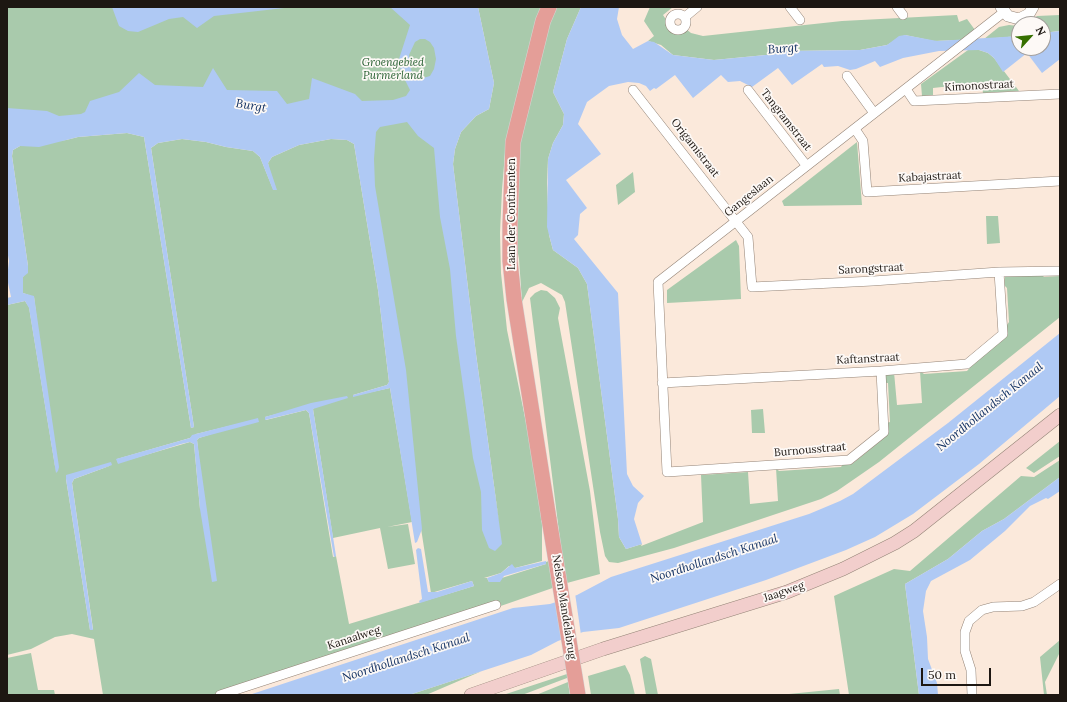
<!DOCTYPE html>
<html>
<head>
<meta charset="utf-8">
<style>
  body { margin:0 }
  #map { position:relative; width:1067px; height:702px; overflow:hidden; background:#fbe9db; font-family:Lora,serif }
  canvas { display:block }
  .frame { position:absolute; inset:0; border:8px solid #1d1712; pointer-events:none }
  .north { position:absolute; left:1011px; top:16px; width:40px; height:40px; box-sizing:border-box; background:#fdf9f6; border:1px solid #a39f9b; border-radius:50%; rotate:63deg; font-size:11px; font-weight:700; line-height:16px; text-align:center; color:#1d1712 }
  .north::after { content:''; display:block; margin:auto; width:14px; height:18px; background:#367000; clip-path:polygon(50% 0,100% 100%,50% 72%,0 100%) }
  .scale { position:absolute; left:921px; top:668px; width:70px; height:18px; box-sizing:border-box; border:2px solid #1d1712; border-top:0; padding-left:5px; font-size:12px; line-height:14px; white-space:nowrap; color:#1d1712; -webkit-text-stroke:3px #fdf9f6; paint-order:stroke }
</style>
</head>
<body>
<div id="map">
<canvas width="1067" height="702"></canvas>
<div class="frame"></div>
<div class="north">N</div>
<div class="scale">50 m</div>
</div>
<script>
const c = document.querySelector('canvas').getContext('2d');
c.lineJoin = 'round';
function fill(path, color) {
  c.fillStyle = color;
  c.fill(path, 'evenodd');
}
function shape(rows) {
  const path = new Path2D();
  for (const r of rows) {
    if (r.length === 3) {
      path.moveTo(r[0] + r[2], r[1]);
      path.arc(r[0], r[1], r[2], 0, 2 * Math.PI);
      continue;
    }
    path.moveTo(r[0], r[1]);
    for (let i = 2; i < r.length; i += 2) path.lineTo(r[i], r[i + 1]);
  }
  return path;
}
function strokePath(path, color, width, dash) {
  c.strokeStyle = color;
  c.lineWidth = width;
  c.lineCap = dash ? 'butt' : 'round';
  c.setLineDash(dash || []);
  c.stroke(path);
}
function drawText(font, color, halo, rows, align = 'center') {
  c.font = font + ' Lora,serif';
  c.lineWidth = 3.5;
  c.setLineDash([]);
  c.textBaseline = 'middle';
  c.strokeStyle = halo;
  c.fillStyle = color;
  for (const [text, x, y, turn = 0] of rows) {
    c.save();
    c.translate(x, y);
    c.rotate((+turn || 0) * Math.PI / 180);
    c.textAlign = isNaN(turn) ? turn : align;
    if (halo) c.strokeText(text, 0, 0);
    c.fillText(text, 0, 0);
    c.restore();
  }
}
fill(shape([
  [7,7,440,7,444,158,499,522,476,354,453,164,455,149,461,132,476,116,489,109,494,83,478,7,543,7,517,96,505,153,502,190,500,233,501,273,507,330,534,461,542,522,542,561,515,568,509,566,501,573,484,578,487,578,489,582,546,564,546,562,562,556,530,298,535,293,541,290,547,291,555,298,560,308,558,318,590,491,600,574,567,583,469,617,213,695,103,695,94,639,72,634,55,637,31,649,7,655,7,305,25,301,29,307,56,472,34,297,23,293,23,277,28,266,12,156,13,150,20,146,66,140,78,137,127,133,144,137,191,428,194,427,151,148,158,143,182,139,206,142,226,147,253,151,260,157,273,189,268,163,272,157,299,145,331,139,347,140,354,144,378,290,389,382,387,385,353,395,353,396,390,388,412,522,387,527,408,524,415,564,388,569,380,528,333,538,313,409,315,407,315,404,265,417,266,420,306,410,309,413,333,557,336,556,349,624,474,586,472,581,431,593,358,121,7,125],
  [258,419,199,438,197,440,200,468,200,509,194,444,190,442,118,463,117,459,190,438,196,434],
  [112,465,74,479,72,483,93,629,90,630,66,479],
  [553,7,581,7,567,39,553,92,564,114,563,125,553,143,548,159,547,183,549,235,553,250,578,268,587,284,618,519,619,537,626,549,642,544,641,546,703,522,701,475,748,472,750,504,778,501,776,468,779,471,841,467,843,464,852,464,885,437,888,433,887,423,890,422,888,383,885,383,886,375,894,372,897,405,922,403,920,371,924,374,967,371,973,364,1007,336,1007,325,1009,322,1007,288,1004,285,1005,276,1041,274,1044,277,1060,276,1060,317,879,462,837,491,821,499,674,548,618,563,609,562,605,556,600,532,565,302,562,295,541,283,529,288,522,302,519,259,514,232,521,127],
  [650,7,673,7,663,15,667,21,667,28,675,34,681,33,686,29,691,33,703,36,842,21,957,15,959,22,967,19,975,30,962,40,934,41,905,35,887,45,860,50,787,51,776,54,714,60,673,55,661,45,648,41,654,36,644,21],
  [1060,15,1059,31,1043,33,1043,24,1028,24,1037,16],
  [1009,25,1019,26,1019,36,984,39,999,27],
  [968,50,979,50,988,53,994,58,1019,91,983,93,982,86,942,87,933,88,933,95,922,96,921,84],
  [857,142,862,205,784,206,782,201],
  [633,172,635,192,618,205,616,185],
  [986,216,998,216,1000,243,987,244],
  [736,240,739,246,741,299,667,303,667,290],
  [763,409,765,433,752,433,751,410],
  [1060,441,1060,456,1034,473,1026,468],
  [1060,460,1060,477,1004,519,982,531,948,559,905,584,919,695,849,695,834,596,894,569,910,571,1021,476,1034,477],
  [1060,640,1060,652,1045,682,1047,695,1044,695,1040,657],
  [31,653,38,690,54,690,55,695,7,695,7,658],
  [645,656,651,659,658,695,646,695,640,659],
  [625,665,630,675,635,695,591,695,588,676],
  [482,671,426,695,409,695],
  [567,674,567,678,522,695,503,695],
  [568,682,570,695,536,695],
  [839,689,840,695,778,695,779,695]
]), '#a9caac');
fill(shape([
  [112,7,293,7,214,16,197,28,183,17,169,19,138,32,128,31,119,26],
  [390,7,478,7,494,83,489,109,476,116,461,132,455,149,453,164,476,354,502,544,495,551,489,548,482,530,481,492,473,458,456,336,450,269,440,217,434,148,418,136,407,122,380,127,376,132,374,159,375,186,406,370,422,529,417,542,415,543,390,388,353,397,353,395,387,385,389,382,378,290,354,144,347,140,331,139,299,145,272,157,268,163,277,190,273,190,260,157,253,151,226,147,206,142,182,139,158,143,151,148,194,427,191,428,144,137,127,133,78,137,39,147,20,146,13,150,12,156,28,266,28,273,23,277,23,293,34,296,59,467,58,471,56,473,29,308,25,301,7,305,7,298,11,297,7,278,9,261,7,250,7,108,47,111,59,116,81,114,85,112,90,101,119,92,139,73,155,85,203,87,213,68,227,90,277,91,287,104,309,99,312,78,355,94,362,101,393,100,406,96,410,90,401,72,399,59,410,25],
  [420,39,425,39,430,42,434,48,436,59,434,69,430,76,420,79,415,77,411,70,409,55,415,42],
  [581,7,619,7,617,19,622,35,633,49,648,41,654,42,673,55,714,60,776,54,787,51,860,50,887,45,899,36,905,35,937,41,1019,36,1019,48,1043,48,1043,33,1060,31,1060,59,1042,73,1027,53,1003,72,994,58,988,53,979,50,939,51,903,58,880,67,875,61,856,69,850,70,838,66,824,67,822,64,792,85,778,68,752,87,740,81,728,82,721,75,693,98,675,75,656,89,654,88,650,91,646,86,639,83,628,82,609,86,587,102,578,124,601,154,566,180,587,208,580,214,578,235,574,239,618,293,627,474,633,486,644,496,638,503,634,519,642,544,626,549,619,537,618,519,587,284,578,268,553,250,547,227,548,159,553,143,563,125,564,114,553,92,567,39],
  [1060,333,1060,396,979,464,913,514,875,537,846,550,766,580,619,628,583,632,558,641,531,655,409,695,249,695,513,608,550,604,577,595,611,577,809,514,840,501,853,494,948,423],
  [347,396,348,398,313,409,336,556,334,557,309,413,306,410,265,420,265,417,311,403],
  [258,418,259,422,199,438,197,440,217,581,212,582,200,509,194,444,190,442,181,444,118,464,116,459,190,438,192,435],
  [111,462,112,465,74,479,72,483,93,630,90,630,66,479,66,475],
  [1060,477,1060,491,1048,499,1046,498,1030,506,1005,531,970,560,931,581,926,591,923,611,927,637,928,659,937,683,938,695,919,695,905,584,948,559,982,531,1004,519],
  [418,548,421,549,428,592,437,592,472,581,474,586,420,603,419,601,422,599,416,550],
  [546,561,546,564,504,576,500,582,489,582,487,578,501,573,512,564,515,568]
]), '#afc9f4');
fill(shape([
  [575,593,581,635,562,642,555,600]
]), '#fbe9db');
const minor = shape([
  [790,7,800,20],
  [897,7,903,15],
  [678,22,8],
  [685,17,697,7],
  [847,76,874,113],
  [906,89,914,101,1060,94],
  [633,90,748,237,752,287,873,281,999,272,1060,271],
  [748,90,806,165],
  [855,129,863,141,867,192,1060,181],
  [881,371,884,432,849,460,667,472,658,282,1004,12],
  [662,383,881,371,967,364,1003,334,999,272],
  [220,695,496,605],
  [972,695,971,670,965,651,965,632,969,621,982,610,993,607,1022,606,1034,602,1060,584]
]);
const tertiary = shape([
  [1001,7,1008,16,1019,19,1029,14,1033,7]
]);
const secondary = shape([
  [471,695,603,649,787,592,843,569,895,543,914,531,1060,415]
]);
const primary = shape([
  [549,7,543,21,513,142,510,225,510,261,514,299,549,519]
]);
strokePath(minor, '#948477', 10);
strokePath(tertiary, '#948477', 12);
strokePath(secondary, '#948477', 14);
strokePath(primary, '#d6d5d4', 16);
strokePath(minor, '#fff', 9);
strokePath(tertiary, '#fff', 11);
strokePath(secondary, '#f2cecc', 13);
strokePath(primary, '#e49e98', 15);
const primaryBridge = shape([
  [549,519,578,695]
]);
strokePath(primaryBridge, '#d6d5d4', 16, []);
strokePath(primaryBridge, '#e49e98', 15);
drawText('italic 11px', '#265f30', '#fdf9f6', [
  ["Groengebied",393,63],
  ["Purmerland",393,76]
]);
drawText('11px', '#1d1712', '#fdf9f6', [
  ["Kimonostraat",979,86,-3],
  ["Tangramstraat",786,120,52],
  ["Origamistraat",695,148,52],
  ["Kabajastraat",930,177,-3],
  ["Gangeslaan",749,196,-39],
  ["Laan der Continenten",512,214,-90],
  ["Sarongstraat",871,269,-3],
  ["Kaftanstraat",868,359,-3],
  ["Burnousstraat",810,450,-5],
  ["Jaagweg",784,592,-19],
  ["Nelson Mandelabrug",564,607,81],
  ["Kanaalweg",354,638,-18]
]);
drawText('italic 12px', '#123163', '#fdf9f6', [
  ["Burgt",783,49,-4],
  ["Burgt",251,106,9],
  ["Noordhollandsch Kanaal",990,407,-39],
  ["Noordhollandsch Kanaal",714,559,-18],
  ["Noordhollandsch Kanaal",406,658,-18]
]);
</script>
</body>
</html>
